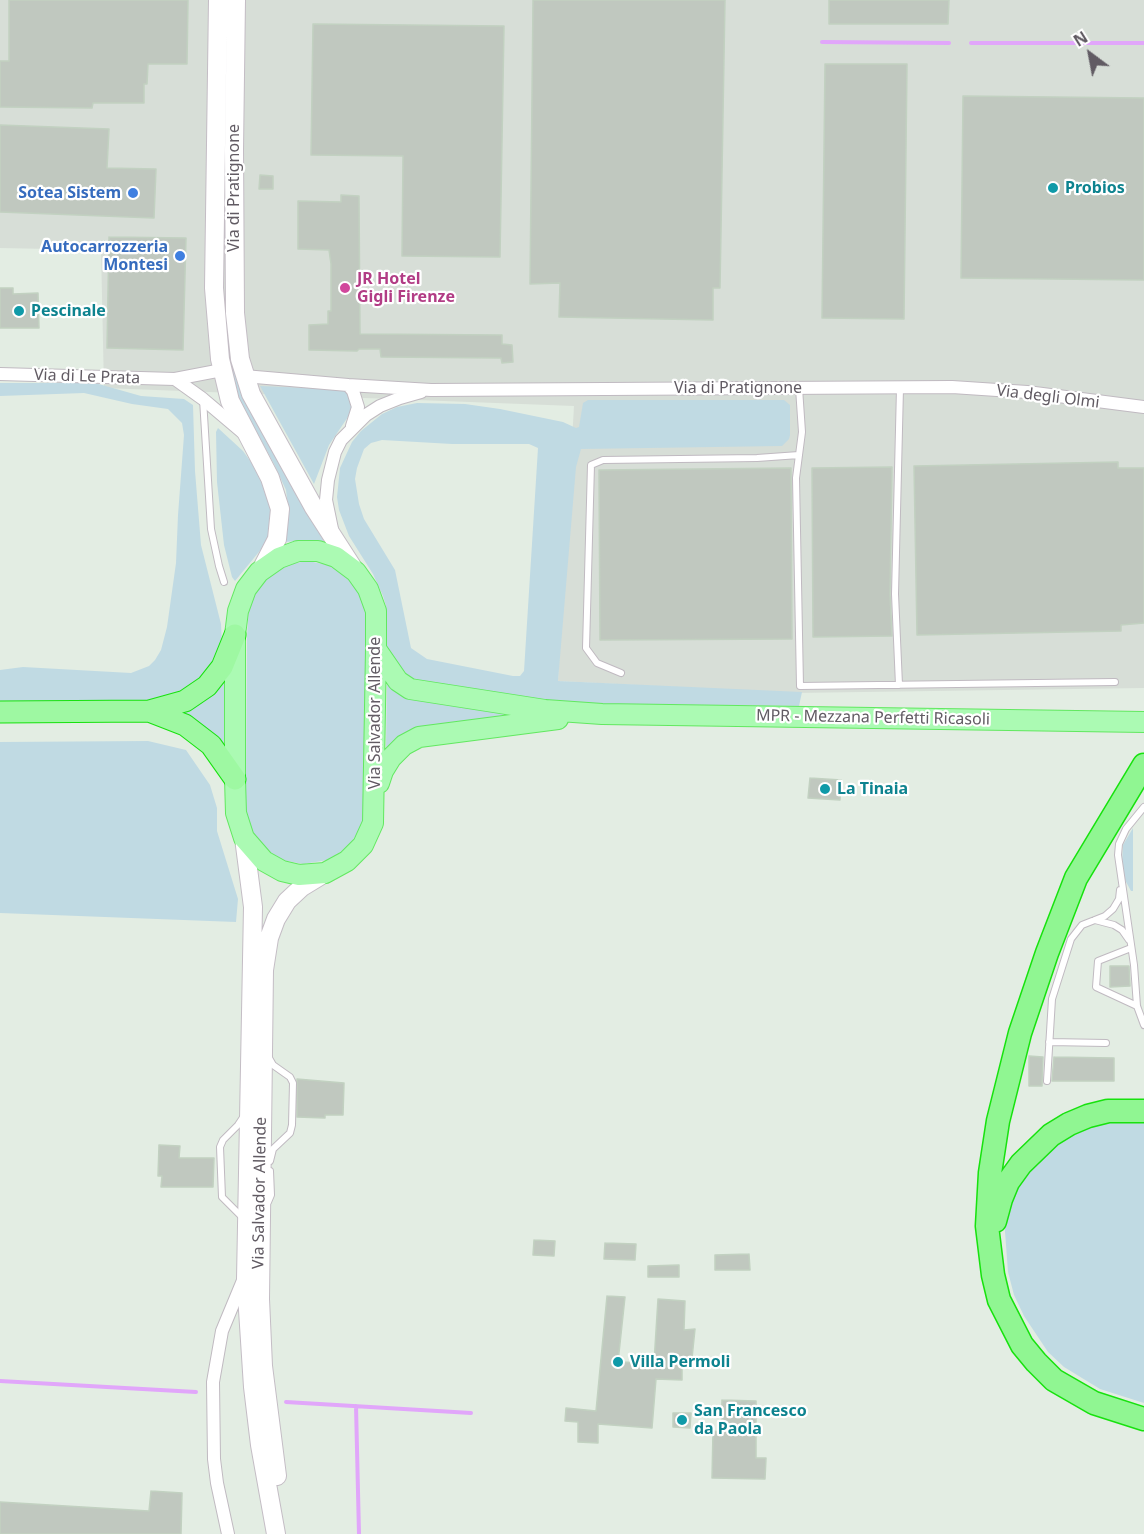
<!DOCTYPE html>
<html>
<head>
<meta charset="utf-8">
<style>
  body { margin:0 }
  #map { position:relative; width:1144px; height:1534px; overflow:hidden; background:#e3ede3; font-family:"Noto Sans",sans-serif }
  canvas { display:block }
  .north { position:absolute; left:1060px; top:24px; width:60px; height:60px; -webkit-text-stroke:4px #fff; paint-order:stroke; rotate:328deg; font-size:16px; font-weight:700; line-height:24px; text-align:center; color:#615b63 }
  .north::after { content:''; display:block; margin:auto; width:21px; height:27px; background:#615b63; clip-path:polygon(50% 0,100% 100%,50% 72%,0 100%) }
</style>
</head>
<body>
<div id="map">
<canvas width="1144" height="1534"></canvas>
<div class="north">N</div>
</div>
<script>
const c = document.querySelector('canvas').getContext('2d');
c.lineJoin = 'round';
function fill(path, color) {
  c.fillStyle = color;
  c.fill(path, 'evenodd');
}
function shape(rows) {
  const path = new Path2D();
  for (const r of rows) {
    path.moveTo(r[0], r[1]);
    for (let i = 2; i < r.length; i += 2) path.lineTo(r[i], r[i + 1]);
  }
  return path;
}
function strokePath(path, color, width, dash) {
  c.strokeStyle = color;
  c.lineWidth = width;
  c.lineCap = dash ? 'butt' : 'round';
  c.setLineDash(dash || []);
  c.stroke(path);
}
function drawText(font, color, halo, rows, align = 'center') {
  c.font = font + ' "Noto Sans",sans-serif';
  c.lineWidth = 4.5;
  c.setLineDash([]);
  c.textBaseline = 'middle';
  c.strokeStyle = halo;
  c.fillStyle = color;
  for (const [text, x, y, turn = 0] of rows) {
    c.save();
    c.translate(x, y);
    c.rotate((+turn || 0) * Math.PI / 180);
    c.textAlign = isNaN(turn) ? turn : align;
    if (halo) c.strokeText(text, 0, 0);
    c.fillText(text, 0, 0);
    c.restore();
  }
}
fill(shape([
  [0,0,1144,0,1144,688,793,693,558,681,574,406,104,388,101,250,0,248]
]), '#d7ded7');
fill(shape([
  [226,337,229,337,235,376,243,396,324,541,322,542,308,540,285,542,289,514,286,490,274,464,238,398,231,371],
  [0,383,95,383,141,396,184,399,193,405,195,471,201,545,221,624,222,644,216,660,205,675,182,694,155,701,0,701,0,670,23,667,131,673,149,666,155,660,161,650,167,627,176,563,178,515,184,435,182,423,168,409,132,404,84,393,0,396],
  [260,386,331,389,345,391,348,393,352,411,329,445,314,484],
  [588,400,784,400,790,405,790,435,789,439,782,446,581,449,576,467,558,681,802,692,799,706,557,704,413,683,387,654,386,606,383,596,373,574,349,536,339,510,337,497,340,468,352,442,361,431,382,414,397,407,417,403,465,404,500,409,563,422,576,428,579,427,583,403],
  [382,440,452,444,529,444,538,448,524,671,520,676,513,676,427,659,411,648,395,570,364,519,359,504,355,479,357,468,364,449,371,443],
  [218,428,243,451,254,466,263,482,272,509,268,536,263,547,235,581,232,577,224,545,217,482,216,432],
  [308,561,328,565,351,580,360,592,366,610,364,807,363,821,359,831,348,847,328,860,303,864,282,860,271,854,254,835,249,825,246,813,246,778,247,636,249,605,253,596,270,574,288,564],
  [226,673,225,748,174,711],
  [387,677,547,714,386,748],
  [148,741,186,750,210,785,217,808,217,831,238,899,236,922,0,913,0,742],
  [1133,828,1133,891,1131,891,1125,880,1122,863,1123,845],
  [1109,1120,1144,1120,1144,1403,1100,1389,1064,1367,1048,1352,1024,1316,1014,1295,1008,1272,1004,1218,1016,1186,1042,1154,1073,1132]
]), '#c0dae3');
strokePath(shape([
  [822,42,949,43],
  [971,43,1144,43],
  [0,1381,196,1392],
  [286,1402,471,1413],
  [356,1406,359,1534]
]), '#e1a6fa', 4);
const building = shape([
  [9,0,188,0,187,64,148,64,147,84,144,84,144,103,93,103,92,108,0,107,0,61,9,61,9,0],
  [533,0,725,0,720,288,713,288,713,320,559,317,560,283,530,284,533,0],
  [829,0,949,0,948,24,829,24,829,0],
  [313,24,504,26,500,257,402,256,403,156,311,155,313,24],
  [825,64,907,64,904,319,822,318,825,64],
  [963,96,1144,98,1144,280,961,278,963,96],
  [0,125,109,129,107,168,156,169,154,218,0,212,0,125],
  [260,175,273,176,273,189,259,189,260,175],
  [341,195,359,196,360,334,502,335,502,344,512,345,513,362,502,363,501,358,381,357,380,349,359,349,357,351,309,350,309,325,328,324,328,311,331,311,331,264,329,250,298,249,298,201,341,202,341,195],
  [109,237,186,238,183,350,107,348,109,237],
  [0,288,13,288,13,294,38,293,39,328,0,328,0,288],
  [1118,462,1118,468,1144,468,1144,623,1121,625,1121,631,917,635,914,466,1118,462],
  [892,467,890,594,892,636,813,637,812,468,892,467],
  [791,468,792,639,600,640,599,470,791,468],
  [810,778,841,780,840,800,808,798,810,778],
  [1110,966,1129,966,1130,986,1110,987,1110,966],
  [1029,1056,1043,1057,1042,1086,1029,1086,1029,1056],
  [1054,1057,1114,1058,1114,1081,1052,1081,1054,1057],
  [297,1079,344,1083,343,1115,325,1115,325,1118,297,1117,297,1079],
  [159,1145,180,1146,179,1158,214,1158,213,1187,161,1187,162,1176,158,1176,159,1145],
  [534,1240,555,1241,554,1256,533,1255,534,1240],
  [605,1243,636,1244,635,1260,604,1259,605,1243],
  [749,1254,750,1270,715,1270,715,1255,749,1254],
  [679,1265,679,1277,648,1277,648,1266,679,1265],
  [607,1296,625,1297,618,1362,654,1363,658,1299,685,1301,684,1330,695,1329,692,1358,682,1357,682,1380,656,1379,652,1428,598,1424,598,1443,578,1442,578,1422,565,1421,566,1408,596,1411,607,1296],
  [722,1400,756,1401,756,1458,766,1458,765,1479,712,1478,713,1431,721,1432,722,1400],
  [673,1413,691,1413,690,1428,673,1427,673,1413],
  [151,1491,182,1493,181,1534,0,1534,0,1502,149,1511,151,1491]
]);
fill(building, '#c0c8bf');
strokePath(building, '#c2d1c1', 1.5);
const service = shape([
  [799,388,802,432,796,478,800,686,1115,682],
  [203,399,211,529,219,566,224,582],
  [621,673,597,663,586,648,591,465,603,460,757,458,799,455],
  [899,685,895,594,900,388],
  [1144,807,1126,829,1119,844,1118,855,1134,965,1137,1006,1144,1025],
  [1095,920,1114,925,1122,930,1129,940],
  [1131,948,1098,961,1096,987,1137,1006],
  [1049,1042,1106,1043],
  [269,1058,273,1065,290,1077,293,1083,292,1125,290,1133,273,1149,270,1161],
  [1047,1081,1052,999,1071,939,1082,925,1105,916,1113,909,1119,899,1120,890],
  [268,1202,271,1195,270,1171],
  [242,1217,222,1197,220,1147,223,1140,238,1125,244,1116]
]);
const minor = shape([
  [0,374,175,379,222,370],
  [244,376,348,385,431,390,952,387,1027,392,1144,407],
  [175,379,203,399,242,432],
  [348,385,353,391,358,407,352,426],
  [332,529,326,500,328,480,335,452,341,440,366,415,380,406,400,398,421,392],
  [228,1534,217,1483,214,1459,213,1382,222,1331,244,1278]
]);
const secondary = shape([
  [218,0,214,288,220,359,230,401,270,478,280,509,277,539,260,572],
  [236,0,234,150,235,313,240,359,251,394,313,506,353,568],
  [244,838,253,907,246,1279,253,1387,260,1445,276,1534],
  [277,1476,263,1366,260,1299,264,970,269,938,276,919,287,901,302,887,325,873]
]);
const primary = shape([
  [298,551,318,551,336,557,356,572,368,589,376,611,376,649,373,823,363,845,347,861,325,873,299,875,282,871,264,861,244,838,236,813,235,779,235,635,238,611,246,589,259,572,279,558,298,551],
  [376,649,398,681,410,689,545,710,602,714,1144,722],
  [379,783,383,771,391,758,404,745,419,737,558,719]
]);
const trunk = shape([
  [149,711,185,725,211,745,235,779],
  [0,712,149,711,185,701,207,686,222,667,235,635]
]);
const motorway = shape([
  [1144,765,1076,878,1047,953,1020,1033,998,1121,990,1173,987,1226,993,1275,999,1300,1022,1345,1036,1362,1054,1380,1094,1403,1144,1419],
  [995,1221,1001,1199,1008,1182,1021,1164,1051,1135,1069,1124,1088,1116,1108,1111,1144,1111]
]);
strokePath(service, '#c0bac1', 8);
strokePath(minor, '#c0bac1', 14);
strokePath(secondary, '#c4bdc5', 20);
strokePath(primary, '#62e860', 22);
strokePath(trunk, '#17e20e', 23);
strokePath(motorway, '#17e20e', 25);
strokePath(service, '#fff', 6);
strokePath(minor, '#fff', 12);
strokePath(secondary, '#fff', 18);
strokePath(primary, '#abfab3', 20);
strokePath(trunk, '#9ef8a2', 21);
strokePath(motorway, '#90f692', 22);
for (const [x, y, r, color] of [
  [1053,188,6,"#0f9aa8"],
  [133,193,6,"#3f7fe0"],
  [180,256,6,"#3f7fe0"],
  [345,288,6,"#d1479c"],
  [19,311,6,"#0f9aa8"],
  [825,789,6,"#0f9aa8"],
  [618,1362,6,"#0f9aa8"],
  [682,1420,6,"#0f9aa8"]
]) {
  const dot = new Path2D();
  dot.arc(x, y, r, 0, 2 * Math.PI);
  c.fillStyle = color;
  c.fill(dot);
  strokePath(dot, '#fff', 2);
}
drawText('16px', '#615b63', '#fff', [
  ["Via di Pratignone",234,188,-90],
  ["Via di Le Prata",87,377,2],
  ["Via di Pratignone",738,388],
  ["Via degli Olmi",1048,397,7],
  ["Via Salvador Allende",375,713,-90],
  ["MPR - Mezzana Perfetti Ricasoli",873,718,1],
  ["Via Salvador Allende",260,1193,-89]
]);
drawText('bold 16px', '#0d838f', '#fff', [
  ["Probios",1065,188],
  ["Pescinale",31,311],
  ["La Tinaia",837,789],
  ["Villa Permoli",630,1362],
  ["San Francesco",694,1411],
  ["da Paola",694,1429]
], 'left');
drawText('bold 16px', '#366cbe', '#fff', [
  ["Sotea Sistem",121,193],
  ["Autocarrozzeria",168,247],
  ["Montesi",168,265]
], 'right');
drawText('bold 16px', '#b23c85', '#fff', [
  ["JR Hotel",357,279],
  ["Gigli Firenze",357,297]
], 'left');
</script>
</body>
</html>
